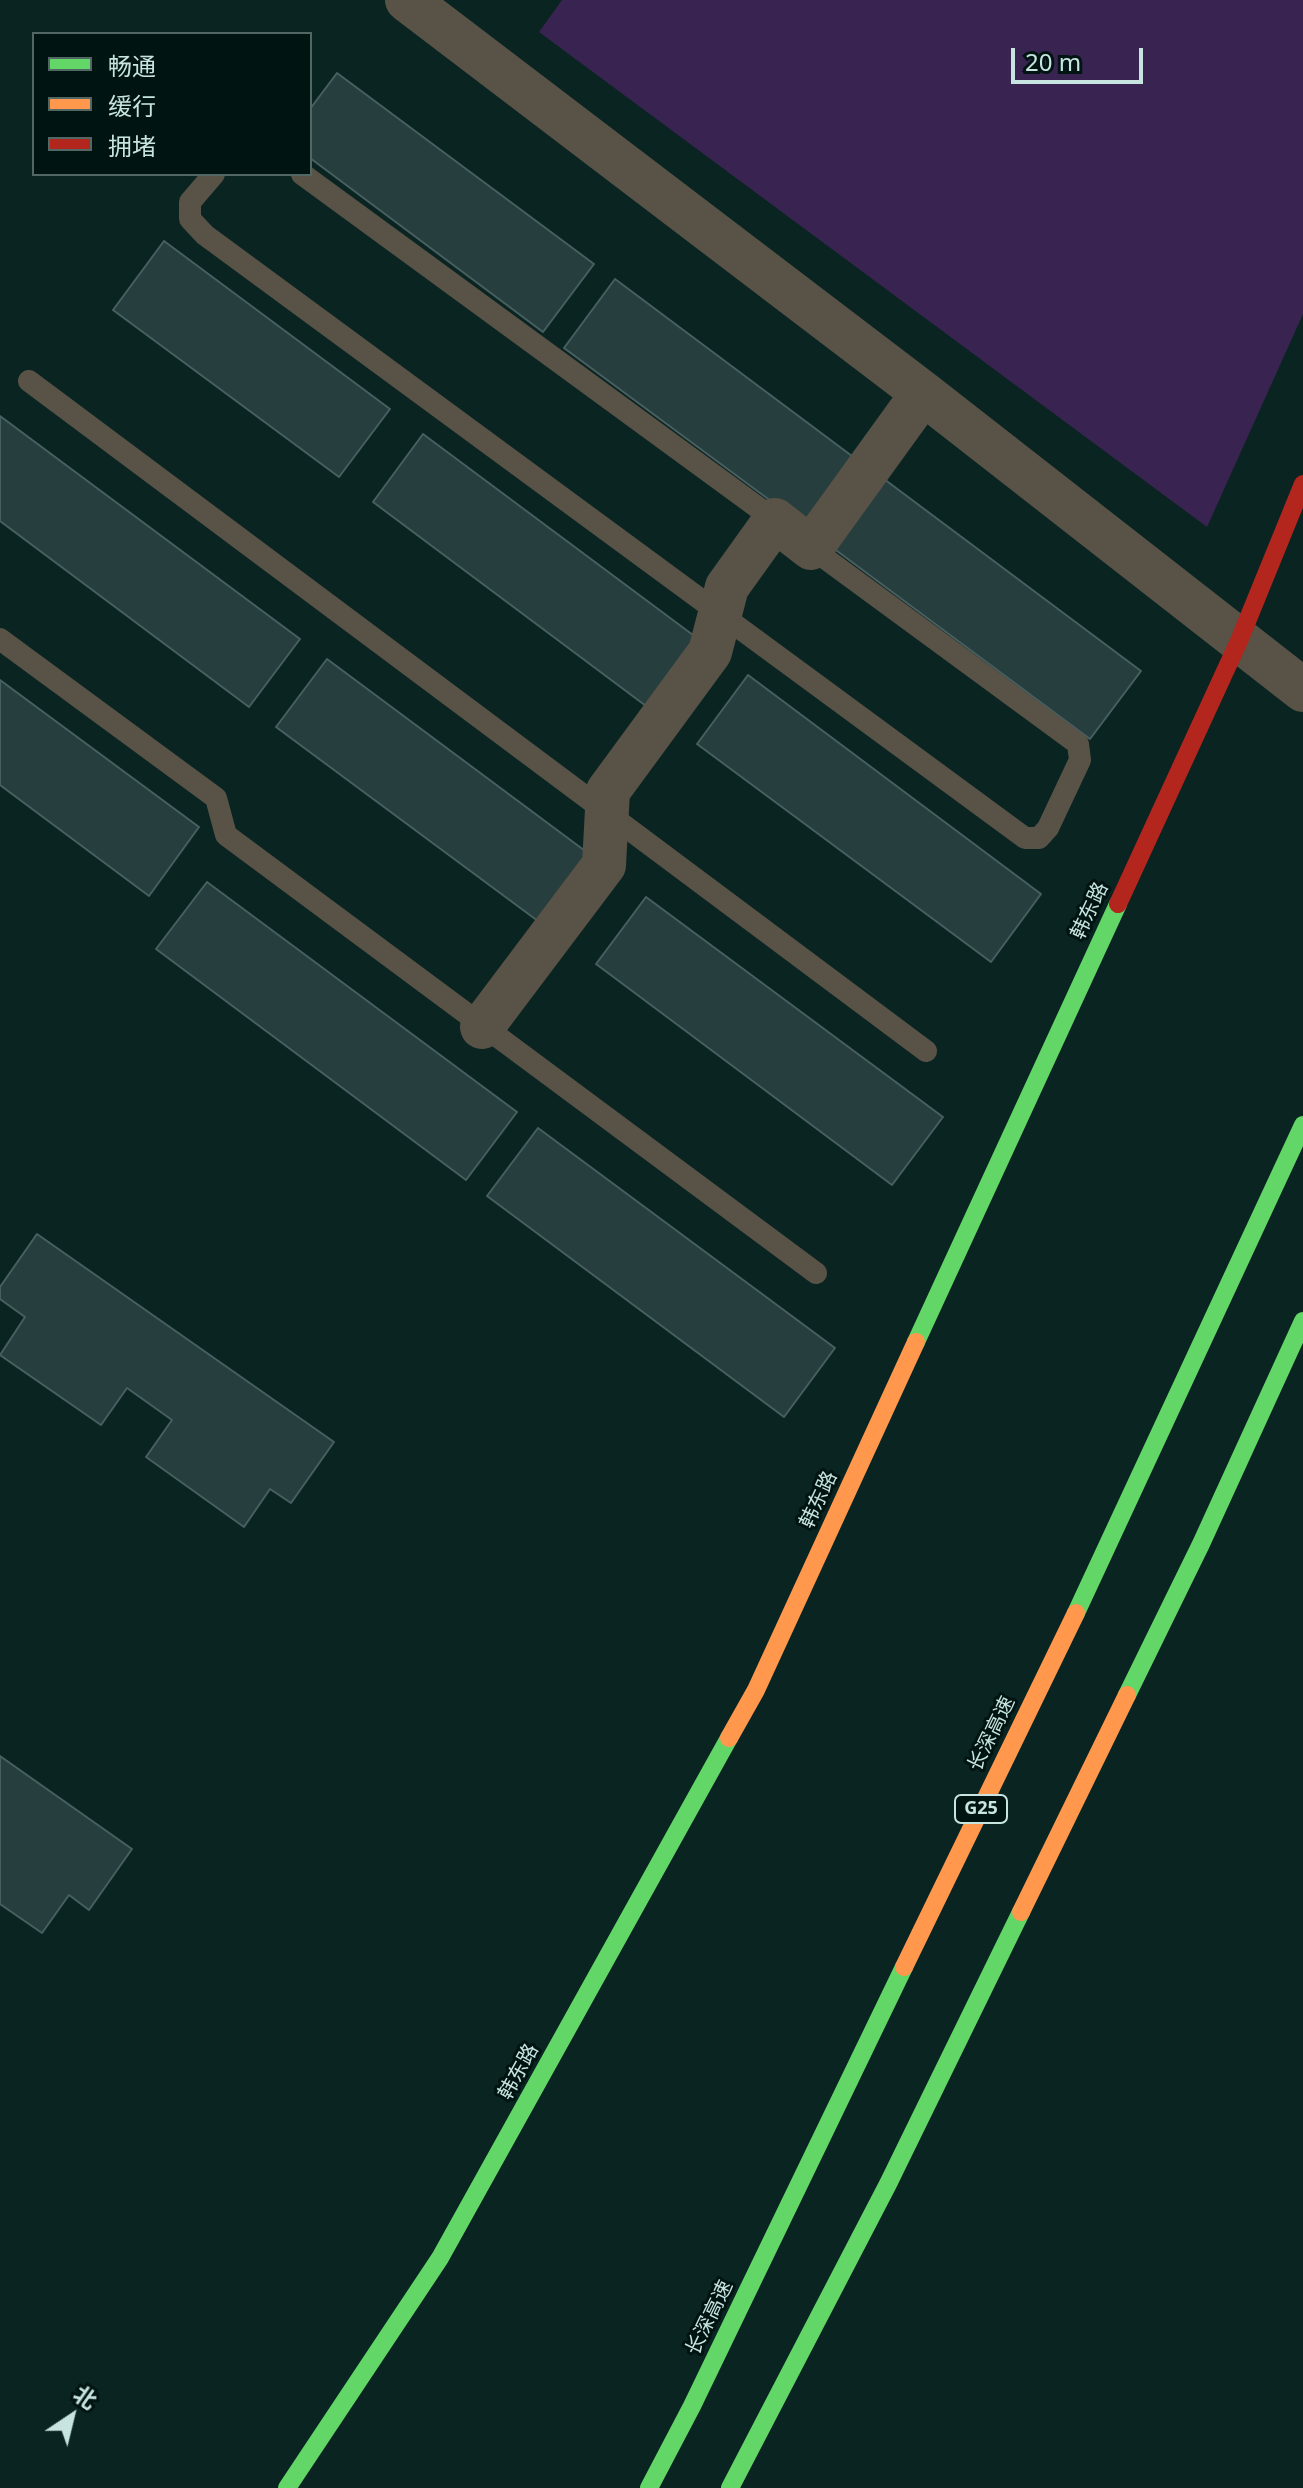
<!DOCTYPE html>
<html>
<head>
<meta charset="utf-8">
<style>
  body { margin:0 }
  #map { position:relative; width:1303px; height:2488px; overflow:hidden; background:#0a2422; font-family:"Noto Sans","Noto Sans SC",sans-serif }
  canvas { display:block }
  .legend { position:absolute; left:32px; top:32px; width:280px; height:144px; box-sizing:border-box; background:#001412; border:2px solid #506764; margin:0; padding:10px 14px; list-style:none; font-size:24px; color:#c7e4e0 }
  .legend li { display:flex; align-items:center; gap:16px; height:40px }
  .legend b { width:40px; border:2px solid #506764 }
  .north { position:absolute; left:32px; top:2376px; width:80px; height:80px; -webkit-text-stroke:6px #001412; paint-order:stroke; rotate:35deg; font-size:22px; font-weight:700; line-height:32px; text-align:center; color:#c7e4e0 }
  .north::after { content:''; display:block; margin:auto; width:28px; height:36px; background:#c7e4e0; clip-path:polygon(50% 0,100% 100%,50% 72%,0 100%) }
  .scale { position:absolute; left:1011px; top:48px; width:132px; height:36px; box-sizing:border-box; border:4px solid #c7e4e0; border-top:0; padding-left:10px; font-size:24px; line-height:28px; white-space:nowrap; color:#c7e4e0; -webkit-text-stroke:6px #001412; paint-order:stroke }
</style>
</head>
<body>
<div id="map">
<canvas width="1303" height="2488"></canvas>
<ul class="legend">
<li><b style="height:10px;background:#63d668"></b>畅通</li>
<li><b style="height:10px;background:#ff974d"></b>缓行</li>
<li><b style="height:10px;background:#b3261e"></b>拥堵</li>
</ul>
<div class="north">北</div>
<div class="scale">20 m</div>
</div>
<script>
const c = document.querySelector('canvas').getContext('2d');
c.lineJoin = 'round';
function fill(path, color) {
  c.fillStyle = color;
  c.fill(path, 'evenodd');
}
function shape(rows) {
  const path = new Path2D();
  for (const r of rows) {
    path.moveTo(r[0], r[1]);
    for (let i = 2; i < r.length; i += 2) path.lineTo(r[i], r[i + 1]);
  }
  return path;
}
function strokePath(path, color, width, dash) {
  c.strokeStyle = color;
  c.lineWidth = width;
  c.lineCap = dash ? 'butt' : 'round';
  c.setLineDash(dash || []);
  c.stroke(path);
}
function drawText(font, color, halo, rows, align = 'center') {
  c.font = font + ' "Noto Sans","Noto Sans SC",sans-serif';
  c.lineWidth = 6;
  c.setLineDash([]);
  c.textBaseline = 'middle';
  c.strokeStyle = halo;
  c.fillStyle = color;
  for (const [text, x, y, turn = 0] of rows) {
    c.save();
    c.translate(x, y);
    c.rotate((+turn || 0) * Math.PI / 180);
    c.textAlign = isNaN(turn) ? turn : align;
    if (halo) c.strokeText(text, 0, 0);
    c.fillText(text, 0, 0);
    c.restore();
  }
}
fill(shape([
  [562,0,1303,0,1303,314,1207,527,539,32]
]), '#392451');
const building = shape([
  [337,73,594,264,543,332,310,158,310,109,337,73],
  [164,241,390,409,339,477,113,310,164,241],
  [615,279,860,462,810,530,564,348,615,279],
  [0,416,300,639,249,707,0,521,0,416],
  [423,434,697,638,646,706,373,502,423,434],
  [884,479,1141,671,1090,739,833,548,884,479],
  [327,659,600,862,550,930,276,727,327,659],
  [748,675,1041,894,991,962,697,744,748,675],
  [0,680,199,827,149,896,0,785,0,680],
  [207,882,517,1112,466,1180,156,949,207,882],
  [646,897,943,1117,892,1185,596,964,646,897],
  [538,1128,835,1348,784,1417,487,1196,538,1128],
  [37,1234,334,1442,291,1503,270,1489,244,1527,146,1457,172,1420,127,1388,101,1425,0,1355,25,1317,0,1299,0,1287,37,1234],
  [0,1756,132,1849,89,1910,69,1895,42,1933,0,1904,0,1756]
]);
fill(building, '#273e3f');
strokePath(building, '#485f60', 2);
strokePath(shape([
  [214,174,190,202,190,219,205,235,1025,838,1039,838,1048,828,1080,760,1078,744,811,548],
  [302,174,775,520],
  [29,381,926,1051],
  [0,639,216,798,226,835,816,1273]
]), '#585247', 22);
strokePath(shape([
  [407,0,923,393,1303,690],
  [482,1027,604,865,608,791,710,652,727,587,775,520,811,548,923,393]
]), '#585247', 44);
strokePath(shape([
  [916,1342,1118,904],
  [1076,1613,1303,1125],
  [1127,1695,1201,1544,1303,1321],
  [287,2488,440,2258,729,1738],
  [649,2488,692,2406,904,1967],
  [730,2488,888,2184,1021,1912]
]), '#63d668', 18);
strokePath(shape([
  [729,1738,756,1690,916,1342],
  [1021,1912,1127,1695],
  [904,1967,1076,1613]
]), '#ff974d', 18);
strokePath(shape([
  [1118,904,1239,641,1303,484]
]), '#b3261e', 18);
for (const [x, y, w] of [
  [981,1809,52]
]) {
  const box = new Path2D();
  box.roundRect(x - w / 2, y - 14, w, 28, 6);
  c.fillStyle = '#001412';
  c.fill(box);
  strokePath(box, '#c7e4e0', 2);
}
drawText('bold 18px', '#c7e4e0', null, [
  ["G25",981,1809]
]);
drawText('20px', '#c7e4e0', '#001412', [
  ["韩东路",1090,911,-65],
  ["韩东路",819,1500,-65],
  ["长深高速",992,1734,-64],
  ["韩东路",519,2072,-61],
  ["长深高速",710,2318,-64]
]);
</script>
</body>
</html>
